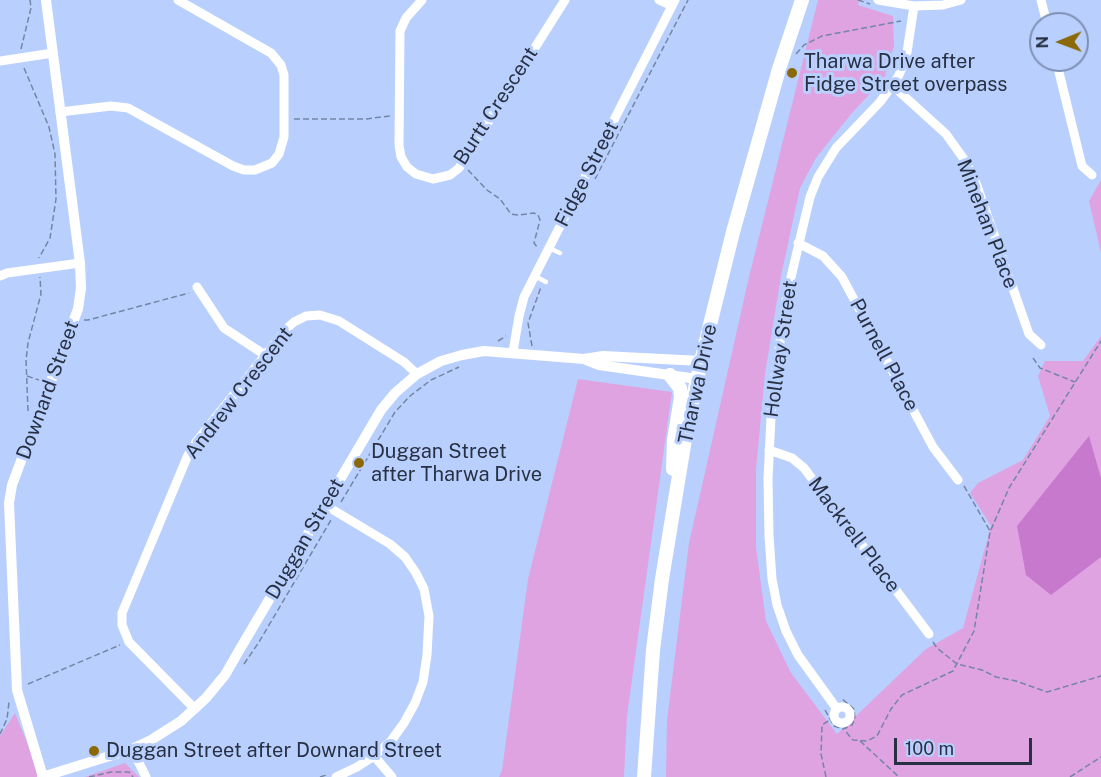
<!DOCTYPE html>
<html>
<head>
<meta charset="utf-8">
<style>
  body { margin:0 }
  #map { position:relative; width:1101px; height:777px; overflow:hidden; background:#b9d0fe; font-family:"Public Sans",sans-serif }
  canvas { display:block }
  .north { position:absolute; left:1029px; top:12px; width:60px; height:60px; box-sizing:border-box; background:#b9d0fe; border:2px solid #7f90b3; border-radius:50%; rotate:269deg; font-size:16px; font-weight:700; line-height:24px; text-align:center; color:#283143 }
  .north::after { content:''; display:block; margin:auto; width:21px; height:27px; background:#8b6808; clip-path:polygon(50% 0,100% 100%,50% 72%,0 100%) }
  .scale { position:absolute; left:894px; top:738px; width:138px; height:27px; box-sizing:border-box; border:3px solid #283143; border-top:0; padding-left:8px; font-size:18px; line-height:21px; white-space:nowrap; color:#283143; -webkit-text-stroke:4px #b9d0fe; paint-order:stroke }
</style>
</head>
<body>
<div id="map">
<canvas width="1101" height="777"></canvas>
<div class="north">N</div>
<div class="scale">100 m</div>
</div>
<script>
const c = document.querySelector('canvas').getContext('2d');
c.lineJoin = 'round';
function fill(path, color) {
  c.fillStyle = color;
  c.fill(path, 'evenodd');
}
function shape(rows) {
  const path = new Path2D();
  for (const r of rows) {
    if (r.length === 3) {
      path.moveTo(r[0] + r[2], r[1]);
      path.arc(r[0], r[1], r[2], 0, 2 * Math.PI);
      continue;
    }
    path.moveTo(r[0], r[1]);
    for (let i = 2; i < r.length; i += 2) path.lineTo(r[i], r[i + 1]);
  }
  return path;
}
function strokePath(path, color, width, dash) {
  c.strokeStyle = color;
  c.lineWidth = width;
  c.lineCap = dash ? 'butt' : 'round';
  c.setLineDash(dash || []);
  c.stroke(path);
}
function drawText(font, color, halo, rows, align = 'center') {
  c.font = font + ' "Public Sans",sans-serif';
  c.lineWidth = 6;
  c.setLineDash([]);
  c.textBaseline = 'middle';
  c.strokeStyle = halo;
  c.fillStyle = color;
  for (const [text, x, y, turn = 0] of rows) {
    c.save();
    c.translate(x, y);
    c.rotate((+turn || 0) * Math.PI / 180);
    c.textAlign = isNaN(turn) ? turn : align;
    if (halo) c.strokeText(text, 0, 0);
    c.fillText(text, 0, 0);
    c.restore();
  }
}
fill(shape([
  [818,0,859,0,858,5,893,16,894,46,884,79,851,114,816,158,800,188,781,276,765,374,756,470,756,547,766,621,791,673,837,734,926,649,963,628,991,526,970,493,978,483,1023,460,1050,416,1038,376,1045,361,1083,361,1101,336,1101,777,666,777,667,720,689,543,749,277],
  [1101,180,1101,253,1089,201],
  [578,379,672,392,627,716,624,777,499,777,502,770,528,579],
  [15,713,41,777,0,777,0,736],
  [125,763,139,777,85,777]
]), '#dfa3e2');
fill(shape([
  [1089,436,1101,478,1101,557,1051,595,1026,575,1017,526]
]), '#c779cd');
strokePath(shape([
  [858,0,870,4],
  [21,49,31,8,30,0],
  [796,54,804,45,822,36,901,21],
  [24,68,49,127,55,154,56,199,50,238,39,258],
  [294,119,365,119,390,116],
  [468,170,487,190,500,199,511,214,518,215,534,213,538,215,540,220,534,243,538,248],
  [595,179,688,0],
  [84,320,88,320,189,293],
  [498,341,506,336],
  [532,346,528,323,541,287],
  [1033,358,1040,368,1075,382],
  [27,376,39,380],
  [28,411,26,360,28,343,41,294,40,277],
  [964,486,990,531],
  [341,502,395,412,410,396,431,380,459,367],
  [933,642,937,648,957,664,982,670,996,677,1016,681,1047,692,1101,676],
  [244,664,259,642,331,520],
  [28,684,120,645],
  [825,710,834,726,843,729,852,725,855,719,854,709,841,698],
  [845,723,847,733,853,740,867,741,877,736,891,709,902,695,953,671,974,631,990,532,1009,488,1101,341],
  [0,734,7,719,9,702],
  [860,741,899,777],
  [89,777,111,772,129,772,133,777],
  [320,777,326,775],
  [826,777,821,754,822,725,833,718],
  [1070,777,1101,757]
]), '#7585a6', 1.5, [6, 3]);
strokePath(shape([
  [549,248,560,253],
  [535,276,546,282]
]), '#fff', 4.5);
strokePath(shape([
  [422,0,406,18,400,31,399,145,401,157,407,167,416,174,433,179,450,175,459,168,565,0],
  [659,0,672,6],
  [878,0,914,6,943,5,961,0],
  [1041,0,1047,24],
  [1056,60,1082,166,1092,175],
  [0,61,53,53],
  [893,86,946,134,966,162,976,183,1029,334,1041,345],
  [60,112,111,106,128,108,233,166,244,170,255,170,272,163,279,154,284,137,284,75,281,65,271,53,178,0],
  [798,243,823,256,842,277,933,447,958,480],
  [0,276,7,273,80,263],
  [197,287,224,328,265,355],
  [513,352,519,316,524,297,675,0],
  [769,450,792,458,804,468,929,634],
  [325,505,390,544,405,557,416,573,424,589,429,616,427,655,423,682,415,703,404,723,391,741,374,756,357,767,336,777],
  [842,715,8],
  [195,709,129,642,122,625,122,613,188,455,196,442,285,330,294,322,306,316,320,315,339,321,404,362,417,374],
  [837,709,798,655,786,631,777,605,772,579,769,536,768,479,772,397,787,294,810,197,818,177,836,148,880,102,898,77,906,59,914,6],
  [132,749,146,777],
  [374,756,392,777]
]), '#fff', 9);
strokePath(shape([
  [584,359,599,365,697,379],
  [42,777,132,749,151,740,181,721,206,698,225,675,240,649,381,410,395,393,417,374,441,361,462,355,484,351,584,359,603,356,701,361],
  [43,777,17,690,9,503,12,485,78,309,81,288,80,263,46,0]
]), '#fff', 10);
strokePath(shape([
  [670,375,680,388,681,397,674,440,673,469],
  [644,777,653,650,662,579,688,421,701,361,733,232,779,69,802,0]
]), '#fff', 14);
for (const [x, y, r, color] of [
  [792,73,6,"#8b6808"],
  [359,463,6,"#8b6808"],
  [94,751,6,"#8b6808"]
]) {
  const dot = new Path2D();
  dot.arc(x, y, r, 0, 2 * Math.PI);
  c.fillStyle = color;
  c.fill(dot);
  strokePath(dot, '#b9d0fe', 2);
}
drawText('20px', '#283143', '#b9d0fe', [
  ["Tharwa Drive after",804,62],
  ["Fidge Street overpass",804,85],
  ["Duggan Street",371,452],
  ["after Tharwa Drive",371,475],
  ["Duggan Street after Downard Street",106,751]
], 'left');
drawText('20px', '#283143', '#b9d0fe', [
  ["Burtt Crescent",496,106,-57],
  ["Fidge Street",587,174,-63],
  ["Minehan Place",987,224,69],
  ["Hollway Street",781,349,-82],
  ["Purnell Place",884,355,62],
  ["Tharwa Drive",698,384,-78],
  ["Downard Street",48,390,-70],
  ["Andrew Crescent",239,393,-52],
  ["Mackrell Place",854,535,53],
  ["Duggan Street",305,539,-60]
]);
</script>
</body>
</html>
